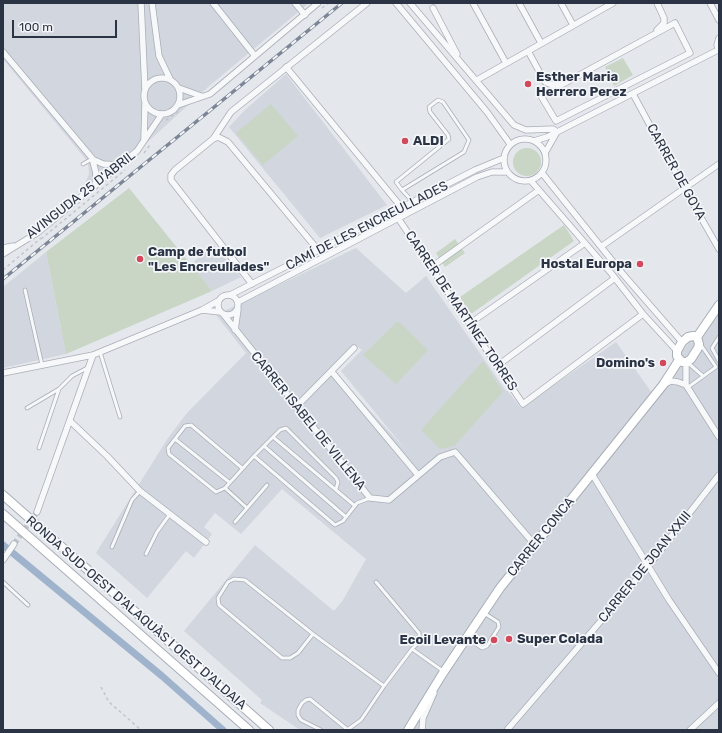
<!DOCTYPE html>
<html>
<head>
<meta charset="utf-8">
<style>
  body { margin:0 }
  #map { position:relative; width:722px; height:733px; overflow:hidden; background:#e4e7ec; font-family:Rubik,sans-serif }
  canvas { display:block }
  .frame { position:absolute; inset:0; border:4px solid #2b3445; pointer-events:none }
  .scale { position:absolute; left:12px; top:20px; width:105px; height:18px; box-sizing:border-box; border:2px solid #2b3445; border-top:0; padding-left:5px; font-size:12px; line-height:14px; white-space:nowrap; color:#2b3445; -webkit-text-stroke:3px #f4f6f9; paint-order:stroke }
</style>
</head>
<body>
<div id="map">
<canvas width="722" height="733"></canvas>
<div class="frame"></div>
<div class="scale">100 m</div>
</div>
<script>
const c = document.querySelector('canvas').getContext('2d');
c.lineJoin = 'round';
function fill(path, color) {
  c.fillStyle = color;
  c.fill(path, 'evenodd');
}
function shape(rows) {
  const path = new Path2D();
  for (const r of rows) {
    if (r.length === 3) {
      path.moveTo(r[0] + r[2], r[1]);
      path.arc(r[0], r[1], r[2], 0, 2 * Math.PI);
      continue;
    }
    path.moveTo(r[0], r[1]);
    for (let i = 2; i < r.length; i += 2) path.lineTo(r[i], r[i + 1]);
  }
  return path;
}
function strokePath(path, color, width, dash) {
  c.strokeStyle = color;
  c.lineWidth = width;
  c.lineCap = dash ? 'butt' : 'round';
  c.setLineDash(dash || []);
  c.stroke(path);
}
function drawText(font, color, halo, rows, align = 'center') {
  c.font = font + ' Rubik,sans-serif';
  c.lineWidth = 3.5;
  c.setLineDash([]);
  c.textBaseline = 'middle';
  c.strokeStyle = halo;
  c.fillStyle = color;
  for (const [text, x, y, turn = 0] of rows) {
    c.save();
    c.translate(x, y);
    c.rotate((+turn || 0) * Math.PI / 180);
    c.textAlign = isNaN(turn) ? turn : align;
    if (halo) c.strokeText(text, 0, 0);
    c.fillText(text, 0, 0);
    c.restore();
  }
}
fill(shape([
  [3,3,309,3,208,87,96,189,85,184,89,174,88,162,3,59],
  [286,74,387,205,320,238,229,127,245,110],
  [214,245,241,277,212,291,190,265],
  [356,248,406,293,426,276,506,391,507,390,521,408,616,342,652,393,719,301,719,730,300,730,260,703,262,700,184,631,255,545,334,611,343,600,366,559,282,489,241,534,215,513,204,527,212,534,194,558,186,551,147,598,96,553,168,438,187,413,246,353,216,315],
  [354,344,362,350,341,371,407,451,332,369],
  [46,252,66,354,3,368,3,287]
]), '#d2d6de');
fill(shape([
  [623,58,633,75,614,86,605,67],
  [271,104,298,136,263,165,236,133],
  [527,162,14],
  [129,188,212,291,66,354,46,252],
  [564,225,574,241,471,314,460,297],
  [455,239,465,253,445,267,436,253],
  [398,321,428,350,396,384,363,355],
  [483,361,503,392,454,446,440,449,421,430]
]), '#c9d6c5');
strokePath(shape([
  [3,545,162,676,223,730]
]), '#9fb4cc', 7);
strokePath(shape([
  [14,544,37,512]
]), '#bfc3cb', 5.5, [5.5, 3]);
const lane = shape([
  [83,164,92,159],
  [402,190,464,152,469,140,443,102,438,100,429,107,430,112,448,135,449,139,396,182,402,190,413,202],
  [25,290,42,365],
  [719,337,712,348,719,361],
  [100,352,120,417],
  [687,362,703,376],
  [687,388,716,367,701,345],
  [27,408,59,389],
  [273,437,355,506],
  [175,439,229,482],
  [264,446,346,517],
  [39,448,59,389,72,376,89,367],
  [254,456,280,430,286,428,336,478,338,482,336,489],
  [242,468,191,425,185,426,168,448,169,454,216,492,225,488,254,456,335,525,343,521,357,503,370,498],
  [225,488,247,508],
  [235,522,267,485],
  [112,547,132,500,140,491],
  [146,554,157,532,170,514],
  [3,582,28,605],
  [376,582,419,633,420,641,412,649],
  [313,634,298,653,290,658,282,658,219,605,218,598,228,582,234,579,245,580,313,634,384,686,412,649,443,671],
  [467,638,482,648,487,646,499,627,498,622,484,613],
  [321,730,301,720,298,715,298,710,302,703,306,700,310,699,348,730],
  [347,730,361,720,384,686]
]);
const street = shape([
  [141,3,145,90],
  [152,3,159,56,170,79],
  [213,3,255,56],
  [295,3,305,15],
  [396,3,487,112,510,144],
  [410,3,514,125,526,130,553,129,557,132],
  [473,3,506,63],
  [519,3,541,43],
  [561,3,573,25],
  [657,3,664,18,664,23,657,30],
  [710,3,719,20],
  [433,8,457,54],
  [675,23,690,53,556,121,541,96,675,23],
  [719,38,717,45,719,50],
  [528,51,545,82,552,85,560,82],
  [3,52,92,158,96,173,95,186],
  [286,67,402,208],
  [162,96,18],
  [477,80,613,3],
  [179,88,201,96],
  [633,94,684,188,719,249],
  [178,105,210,94,318,3],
  [525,160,21],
  [144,139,145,104],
  [213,139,231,112,367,3],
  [534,141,547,137,557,132],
  [545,153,557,132,718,50],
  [92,159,103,164,120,165],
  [542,173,622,273,682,342],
  [531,181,611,273,643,314,677,351],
  [398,218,523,404,643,314],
  [602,246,719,164],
  [3,248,13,246],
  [3,254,37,233,137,151,162,114],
  [430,268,539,190],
  [252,284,171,180,171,175,175,170,213,139,218,137,228,142,318,250],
  [228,305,10],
  [230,295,475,170,504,158],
  [238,302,477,177,492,172,507,172],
  [202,310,220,312],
  [224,315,370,498,389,500,440,457,455,452,535,545],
  [469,324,585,243],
  [235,330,238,309],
  [686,362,686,385,719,437],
  [497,366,615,278],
  [332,372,418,475],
  [3,373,93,355,202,310,218,301],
  [663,385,671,381,678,382,686,385],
  [296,407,354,348],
  [70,421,107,456,140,491,206,542],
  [592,474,669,600,719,673],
  [37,512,93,355],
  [3,560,14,544],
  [422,730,423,718,434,693],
  [507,730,649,565,719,475],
  [690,730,719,703]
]);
const secondary = shape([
  [693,336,697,337,699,344,698,348,691,359,687,362,682,362,677,356,677,351,682,342,688,337,693,336],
  [697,337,719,305],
  [3,495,269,730],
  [3,514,249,730],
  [408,730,443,673,500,588,663,385,679,360]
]);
strokePath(lane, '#a9aeb7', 4.5);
strokePath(street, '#a9aeb7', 7);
strokePath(secondary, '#a9aeb7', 10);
strokePath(shape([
  [322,8,329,3],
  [166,120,179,111],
  [144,153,150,145],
  [41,239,125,170],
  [3,270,41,238],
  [101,687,109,702,141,730]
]), '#c2c5cb', 1.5, [3, 3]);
strokePath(lane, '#f7f8fa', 3);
strokePath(street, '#f7f8fa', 5.5);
strokePath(secondary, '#fff', 8);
const rail = shape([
  [3,279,342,3]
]);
strokePath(rail, '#7d8696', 3.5);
strokePath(rail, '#f4f6f9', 2, [6]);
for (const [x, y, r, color] of [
  [528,84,4,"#d1495b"],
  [405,141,4,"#d1495b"],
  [140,259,4,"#d1495b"],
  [640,264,4,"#d1495b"],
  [663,363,4,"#d1495b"],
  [509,639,4,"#d1495b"],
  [494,640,4,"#d1495b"]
]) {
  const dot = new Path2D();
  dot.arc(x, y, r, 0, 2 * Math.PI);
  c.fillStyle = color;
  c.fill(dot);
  strokePath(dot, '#f4f6f9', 1.5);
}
drawText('bold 13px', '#2b3445', '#f4f6f9', [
  ["Esther Maria",536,77],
  ["Herrero Perez",536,92],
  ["ALDI",413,141],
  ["Camp de futbol",148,252],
  ["\"Les Encreullades\"",148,267],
  ["Hostal Europa",632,264,"right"],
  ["Domino's",655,363,"right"],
  ["Super Colada",517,639],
  ["Ecoil Levante",486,640,"right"]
], 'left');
drawText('13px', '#2b3445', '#f4f6f9', [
  ["CARRER DE GOYA",676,172,61],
  ["AVINGUDA 25 D'ABRIL",81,195,-38],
  ["CAMÍ DE LES ENCREULLADES",367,226,-27],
  ["CARRER DE MARTÍNEZ TORRES",461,311,56],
  ["CARRER ISABEL DE VILLENA",308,421,51],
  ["CARRER CONCA",541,537,-51],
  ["CARRER DE JOAN XXIII",645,567,-51],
  ["RONDA SUD-OEST D'ALAQUÀS I OEST D'ALDAIA",136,613,41]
]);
</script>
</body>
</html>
